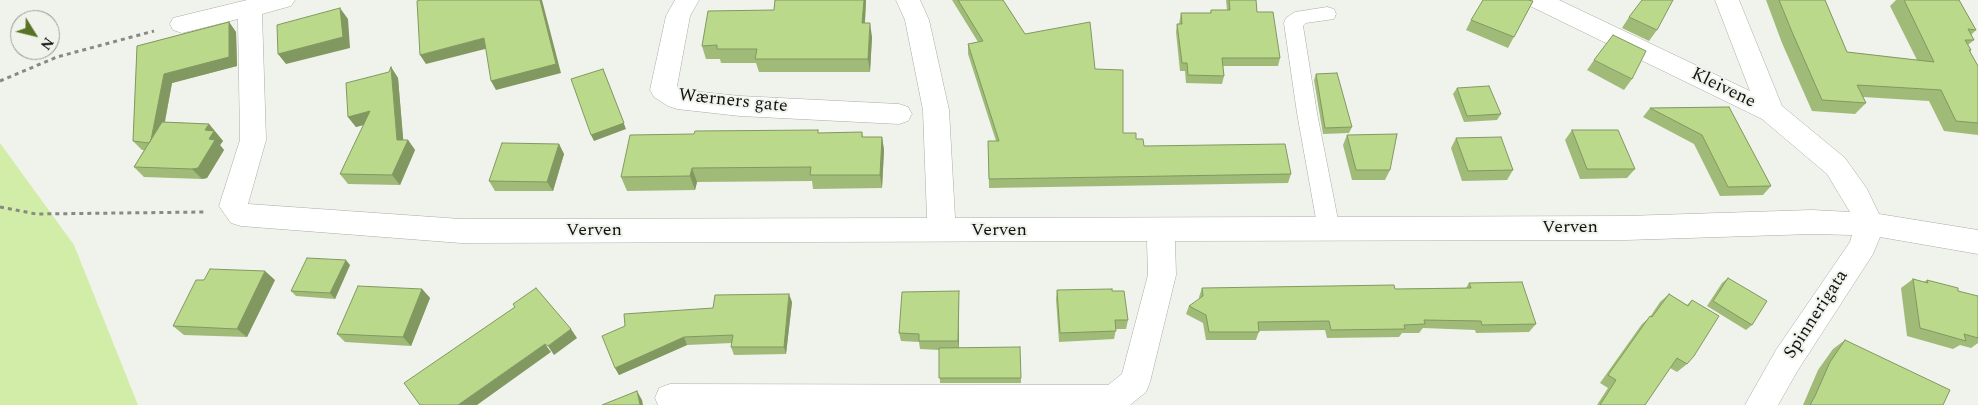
<!DOCTYPE html>
<html>
<head>
<meta charset="utf-8">
<style>
  body { margin:0 }
  #map { position:relative; width:1978px; height:405px; overflow:hidden; background:#f0f2ec; font-family:Spectral,serif }
  canvas { display:block }
  .north { position:absolute; left:10px; top:10px; width:50px; height:50px; box-sizing:border-box; background:#f0f2ec; border:1px solid #979894; border-radius:50%; rotate:126deg; font-size:14px; font-weight:700; line-height:20px; text-align:center; color:#111210 }
  .north::after { content:''; display:block; margin:auto; width:18px; height:22px; background:#587326; clip-path:polygon(50% 0,100% 100%,50% 72%,0 100%) }
</style>
</head>
<body>
<div id="map">
<canvas width="1978" height="405"></canvas>
<div class="north">N</div>
</div>
<script>
const c = document.querySelector('canvas').getContext('2d');
c.lineJoin = 'round';
function fill(path, color) {
  c.fillStyle = color;
  c.fill(path, 'evenodd');
}
function shape(rows) {
  const path = new Path2D();
  for (const r of rows) {
    path.moveTo(r[0], r[1]);
    for (let i = 2; i < r.length; i += 2) path.lineTo(r[i], r[i + 1]);
  }
  return path;
}
function strokePath(path, color, width, dash) {
  c.strokeStyle = color;
  c.lineWidth = width;
  c.lineCap = dash ? 'butt' : 'round';
  c.setLineDash(dash || []);
  c.stroke(path);
}
function drawText(font, color, halo, rows, align = 'center') {
  c.font = font + ' Spectral,serif';
  c.lineWidth = 4;
  c.setLineDash([]);
  c.textBaseline = 'middle';
  c.strokeStyle = halo;
  c.fillStyle = color;
  for (const [text, x, y, turn = 0] of rows) {
    c.save();
    c.translate(x, y);
    c.rotate((+turn || 0) * Math.PI / 180);
    c.textAlign = isNaN(turn) ? turn : align;
    if (halo) c.strokeText(text, 0, 0);
    c.fillText(text, 0, 0);
    c.restore();
  }
}
fill(shape([
  [0,143,74,245,138,405,0,405]
]), '#d2eda8');
const service = shape([
  [1327,7,1334,9,1336,14,1334,19,1306,23,1303,26,1317,113,1340,230,1337,236,1329,239,1321,236,1318,230,1297,113,1284,23,1286,18,1295,12,1327,7]
]);
const minor = shape([
  [247,0,295,0,291,6,262,14,266,140,248,204,461,219,927,218,923,110,905,20,896,0,920,0,929,20,949,110,955,218,1626,216,1812,210,1850,212,1827,174,1762,119,1530,6,1526,0,1559,0,1750,91,1715,0,1739,0,1782,106,1845,158,1867,189,1879,214,1978,230,1978,254,1880,237,1873,254,1798,370,1778,405,1745,405,1776,350,1850,242,1852,235,1812,234,1626,240,1175,241,1176,275,1150,382,1146,392,1130,405,658,405,655,398,659,388,670,384,1108,385,1122,374,1148,275,1147,241,461,243,241,226,231,223,219,206,240,140,238,19,182,33,173,30,170,24,173,18,247,0],
  [675,0,699,0,690,16,677,86,682,90,740,96,899,104,908,107,912,114,908,121,899,124,740,116,677,109,668,106,654,97,650,90,666,16,675,0]
]);
strokePath(service, '#aaaca6', 1);
strokePath(minor, '#aaaca6', 1);
strokePath(shape([
  [0,81,57,57,154,31],
  [0,207,36,214,204,212]
]), '#878985', 3, [4, 4]);
fill(service, '#fff');
fill(minor, '#fff');
fill(shape([
  [775,0,866,0,865,23,872,37,870,72,759,72,756,63,721,63,720,59,706,59,702,46,774,10],
  [952,0,1003,0,1025,34,1095,69,1123,133,1136,139,1144,146,1291,174,1288,183,989,188,988,141,996,141,968,54,968,44,978,42],
  [1226,0,1256,0,1257,12,1280,58,1278,66,1223,66,1224,76,1222,84,1186,83,1185,71,1180,71,1176,32,1177,24,1179,24,1181,13,1210,13,1211,10,1227,10],
  [1766,0,1825,0,1847,52,1917,60,1890,6,1896,0,1959,0,1976,30,1971,35,1974,40,1968,45,1971,50,1970,52,1978,66,1978,135,1944,131,1929,101,1863,97,1866,103,1855,114,1812,111,1782,43],
  [1533,1,1508,48,1466,30,1471,20],
  [1629,17,1657,30,1649,41,1622,28],
  [229,22,236,32,237,66,172,83,165,122,209,124,223,141,220,145,224,150,207,178,202,179,144,177,134,167,144,150,142,150,133,141,137,46],
  [1594,60,1632,79,1624,90,1587,70],
  [391,67,398,78,403,140,408,140,415,150,400,185,348,184,340,174,364,125,356,127,348,117,389,72],
  [1316,74,1352,127,1349,133,1323,134,1314,80],
  [1457,88,1501,114,1497,120,1464,122,1453,94],
  [1729,107,1771,186,1763,195,1720,196,1694,144,1643,117,1650,108],
  [1572,130,1635,169,1627,178,1580,179,1565,140],
  [862,132,863,137,882,137,884,150,882,188,813,189,812,181,697,182,695,190,627,191,621,177,819,133],
  [1347,135,1390,170,1385,180,1352,180,1343,145],
  [1456,138,1513,170,1507,180,1462,181,1451,148],
  [559,144,564,154,553,191,495,191,489,181],
  [350,265,335,299,296,296,291,291],
  [1728,278,1752,325,1746,330,1707,306,1722,283],
  [1913,279,1924,282,1927,280,1978,299,1978,343,1971,348,1960,345,1953,349,1907,336,1901,288],
  [275,280,247,337,184,335,173,326],
  [1469,283,1536,324,1529,332,1476,333,1475,330,1423,328,1419,333,1402,333,1399,337,1327,338,1325,330,1259,331,1256,340,1206,340,1203,323,1186,314,1189,306,1200,299,1199,297,1202,288,1395,289,1466,288],
  [422,289,430,298,411,346,345,342,337,334],
  [1057,290,1112,291,1128,320,1126,329,1116,329,1114,339,1059,342,1056,299],
  [1669,294,1687,305,1692,300,1687,364,1677,372,1670,368,1645,405,1597,405,1608,388,1600,383,1642,324,1650,317,1660,302],
  [959,300,959,347,1021,378,1021,383,940,383,939,350,920,349,919,342,901,341,899,333],
  [792,302,786,354,734,355,731,347,732,343,687,345,619,375,615,368,625,326,713,308],
  [1845,340,1943,405,1803,405,1818,370,1833,349]
]), '#a0bb78');
fill(shape([
  [540,0,542,0,561,73,496,90,491,81],
  [864,0,866,0,864,37,862,23],
  [340,8,348,19,350,48,286,64,278,54],
  [229,22,236,32,237,66,172,83,159,152,150,143,164,74],
  [870,23,872,37,870,72,868,59],
  [484,38,489,48,426,64,420,55],
  [391,67,398,78,404,148,408,140,415,150,400,185,392,175,397,140],
  [603,69,626,129,594,141,591,135],
  [370,111,377,121,356,127,348,117],
  [209,124,223,141,220,145,224,150,207,178,202,179,192,169,209,139,205,130],
  [882,137,884,150,882,188,880,175],
  [559,144,564,154,553,191,547,182],
  [692,168,697,182,695,190,690,176],
  [346,260,350,265,335,299,330,293],
  [265,271,275,280,247,337,237,329],
  [422,289,430,298,411,346,403,337],
  [959,291,959,350,958,341],
  [789,294,792,302,786,354,784,347],
  [571,329,577,338,554,355,548,346],
  [684,337,687,345,619,375,615,368],
  [545,344,551,352,477,405,458,405],
  [637,391,642,400,643,405,640,405]
]), '#829861');
const building = shape([
  [419,0,540,0,556,64,491,81,484,38,420,55,417,1,419,0],
  [775,0,864,0,862,23,870,23,868,59,755,59,757,49,717,49,717,45,702,46,708,11,774,10,775,0],
  [958,0,1003,0,1025,34,1090,22,1095,69,1123,70,1123,133,1136,133,1136,139,1143,139,1144,146,1285,144,1291,174,989,179,988,141,999,141,968,44,983,41,958,0],
  [1229,0,1256,0,1257,12,1273,12,1280,58,1222,58,1224,76,1188,75,1187,63,1182,63,1177,24,1182,24,1181,13,1211,13,1211,10,1230,10,1229,0],
  [1483,0,1528,0,1533,1,1514,37,1471,20,1483,0],
  [1642,0,1673,0,1657,30,1629,17,1642,0],
  [1779,0,1825,0,1847,52,1934,62,1904,0,1959,0,1976,30,1968,29,1974,40,1965,40,1971,50,1969,50,1978,66,1978,123,1956,121,1941,90,1857,85,1866,103,1822,100,1792,32,1779,0],
  [340,8,343,37,278,54,277,25,340,8],
  [229,22,229,57,164,74,151,140,149,143,133,141,137,46,229,22],
  [1613,35,1646,51,1632,79,1594,60,1613,35],
  [391,67,397,140,408,140,392,175,340,174,370,111,348,117,346,83,389,72,391,67],
  [603,69,624,123,591,135,571,79,603,69],
  [1337,73,1352,127,1325,128,1316,74,1337,73],
  [1489,86,1501,114,1467,116,1457,88,1489,86],
  [1729,107,1771,186,1728,187,1702,135,1650,108,1729,107],
  [162,122,209,124,205,130,214,131,209,139,215,140,198,168,192,169,134,167,162,122],
  [818,130,818,133,862,132,862,137,882,137,880,175,810,175,811,167,692,168,690,176,621,177,630,135,694,134,695,131,818,130],
  [1572,130,1618,130,1635,169,1587,169,1572,130],
  [1397,134,1390,170,1356,170,1347,135,1397,134],
  [1501,137,1513,170,1468,171,1456,138,1501,137],
  [502,143,559,144,547,182,489,181,502,143],
  [307,258,346,260,330,293,291,291,307,258],
  [210,269,265,271,237,329,173,326,196,280,204,280,210,269],
  [1728,278,1767,301,1752,325,1713,301,1728,278],
  [1913,279,1928,283,1927,280,1958,288,1958,291,1978,296,1978,338,1964,334,1966,341,1920,328,1913,279],
  [1522,282,1536,324,1482,325,1481,321,1424,320,1425,324,1404,325,1405,329,1331,330,1329,321,1258,322,1259,332,1209,332,1206,315,1189,306,1203,296,1202,288,1394,285,1395,289,1471,288,1469,283,1522,282],
  [358,286,422,289,403,337,337,334,358,286],
  [536,288,571,329,548,346,545,344,458,405,420,405,404,383,515,307,513,304,536,288],
  [1112,289,1112,291,1124,291,1128,320,1115,320,1116,331,1060,333,1057,290,1112,289],
  [959,291,958,341,919,341,919,334,899,333,902,292,959,291],
  [789,294,784,347,731,347,733,335,684,337,615,368,602,336,625,326,624,314,713,308,715,295,789,294],
  [1669,294,1688,306,1692,300,1719,316,1694,356,1687,364,1677,358,1645,405,1600,405,1616,380,1608,375,1650,316,1652,317,1669,294],
  [1845,340,1950,390,1943,405,1810,405,1815,396,1830,362,1845,340],
  [1020,347,1021,378,939,378,939,348,1020,347],
  [637,391,640,405,602,405,637,391]
]);
fill(building, '#bad98b');
strokePath(building, '#829861', 1);
drawText('18px', '#111210', '#f0f2ec', [
  ["Kleivene",1723,89,26],
  ["Wærners gate",733,102,6],
  ["Verven",1570,228],
  ["Verven",594,231],
  ["Verven",999,231],
  ["Spinnerigata",1817,315,-57]
]);
</script>
</body>
</html>
